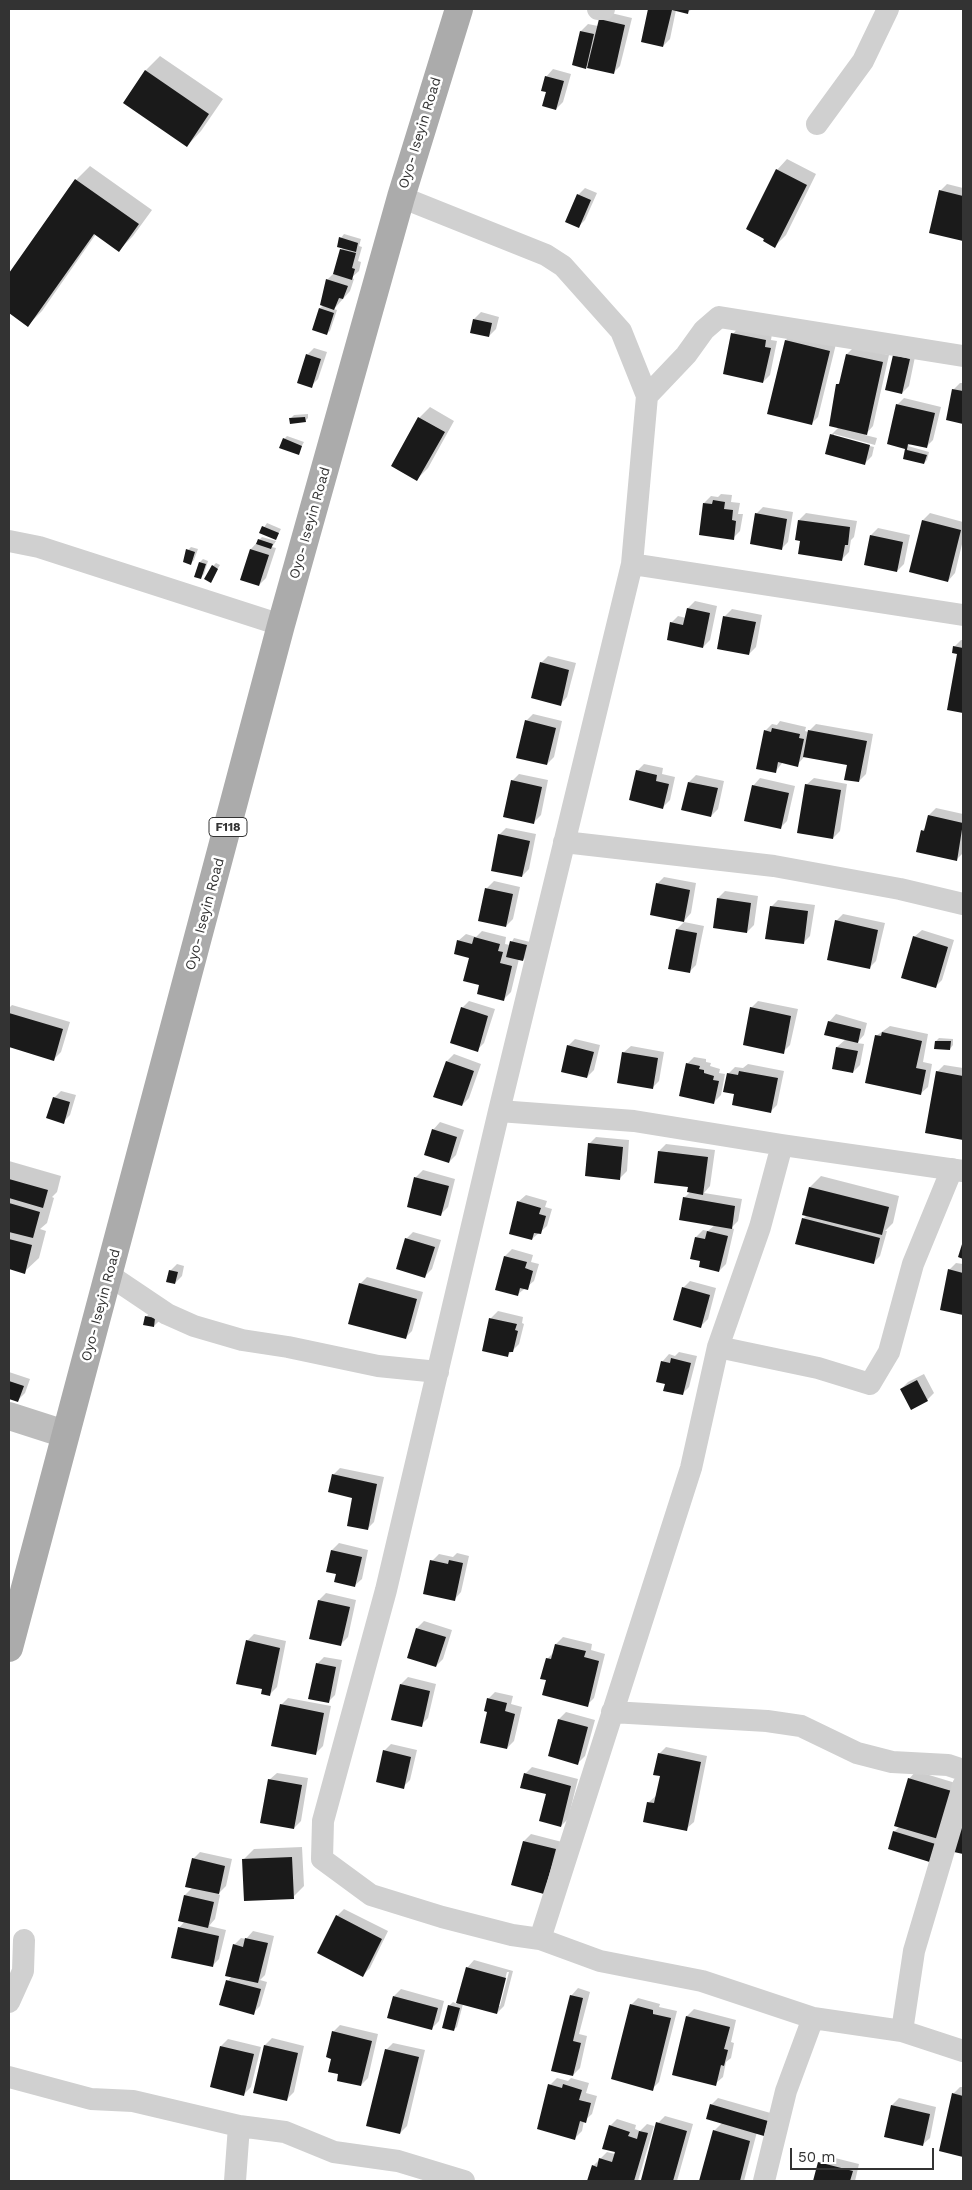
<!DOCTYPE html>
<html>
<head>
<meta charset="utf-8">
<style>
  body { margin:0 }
  #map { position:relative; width:972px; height:2190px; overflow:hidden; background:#fff; font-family:"Work Sans",sans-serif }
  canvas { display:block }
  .frame { position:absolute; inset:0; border:10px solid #333; pointer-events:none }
  .scale { position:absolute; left:790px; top:2148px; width:144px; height:22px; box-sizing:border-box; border:2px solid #333; border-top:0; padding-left:6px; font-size:15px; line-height:18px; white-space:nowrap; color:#333; -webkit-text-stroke:4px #fff; paint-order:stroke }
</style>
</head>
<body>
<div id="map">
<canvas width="972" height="2190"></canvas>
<div class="frame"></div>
<div class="scale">50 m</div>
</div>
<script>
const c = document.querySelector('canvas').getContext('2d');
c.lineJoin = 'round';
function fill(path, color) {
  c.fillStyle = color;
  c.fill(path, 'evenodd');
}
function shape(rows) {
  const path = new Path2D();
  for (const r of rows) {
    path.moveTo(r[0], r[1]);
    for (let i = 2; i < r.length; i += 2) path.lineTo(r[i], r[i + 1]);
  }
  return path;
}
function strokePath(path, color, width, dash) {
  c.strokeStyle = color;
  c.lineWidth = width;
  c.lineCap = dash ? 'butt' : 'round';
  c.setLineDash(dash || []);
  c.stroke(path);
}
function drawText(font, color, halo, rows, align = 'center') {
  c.font = font + ' "Work Sans",sans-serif';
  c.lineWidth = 5;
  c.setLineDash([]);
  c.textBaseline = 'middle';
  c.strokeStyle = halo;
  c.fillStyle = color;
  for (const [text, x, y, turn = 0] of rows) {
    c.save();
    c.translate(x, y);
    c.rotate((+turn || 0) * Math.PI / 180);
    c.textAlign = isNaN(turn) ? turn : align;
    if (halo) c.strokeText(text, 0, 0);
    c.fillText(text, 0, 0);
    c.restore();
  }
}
fill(shape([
  [650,9,692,9,688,12,676,10,670,39,663,46,642,41],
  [607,12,632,18,620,66,613,73,590,63,585,67,573,64,581,31,588,24,598,26],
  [160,56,223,99,201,131,187,146,124,102,146,70],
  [553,69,571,74,563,102,556,109,547,91,546,77],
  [787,159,816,174,786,235,775,246,777,170],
  [90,166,152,210,133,236,119,250,96,234,42,311,28,325,9,311,9,276,76,180],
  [947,184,963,188,963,240,930,232,940,191],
  [585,188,597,193,585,220,578,227,578,195],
  [344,234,361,239,359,246,362,247,358,261,361,262,359,271,351,278,354,279,350,291,334,309,337,310,330,331,326,334,314,330,320,308,324,305,327,280,335,272,343,247,341,238],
  [481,312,499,317,496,329,489,336,474,319],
  [740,326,772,334,771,340,777,341,770,375,763,382,733,334],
  [793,333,836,344,818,417,811,424,786,340],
  [854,347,889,355,873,426,865,435,877,438,875,445,834,434,834,437,874,447,872,456,865,463,831,435,839,427,838,384,841,381,847,354],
  [314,348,327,352,318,379,311,386,307,355],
  [916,352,909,386,902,393,894,356],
  [960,383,963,383,963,423,947,419,953,390],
  [904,398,941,407,933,440,926,447,911,444,908,446,929,452,927,460,924,463,906,450,908,448,888,443,897,405],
  [430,407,454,421,428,468,417,479,393,465,419,418],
  [308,414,308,418,305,421,290,419,294,415],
  [287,436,304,442,298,453,284,439],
  [721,494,732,495,731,502,740,503,738,514,743,514,740,531,733,538,704,503,711,496,718,497],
  [763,507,793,512,788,542,781,549,756,514],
  [806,513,857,521,854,537,851,540,849,552,842,559,801,540,799,520],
  [930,513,963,522,963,540,955,573,948,581,923,520],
  [267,523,281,529,276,538,261,532],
  [878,528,910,535,904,564,897,571,871,535],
  [262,537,276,541,272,547,276,548,266,578,259,585,242,579,251,549],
  [191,547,198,549,194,560,191,563,188,550],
  [203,559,208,561,204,574,201,577,196,576,200,562],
  [216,563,220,565,210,581,213,566],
  [695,601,717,606,710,640,703,647,671,623,678,616,686,618,688,608],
  [732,609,762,615,756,647,749,654,725,616],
  [961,640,963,640,963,711,948,709,959,653,954,647],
  [548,656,576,663,567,697,560,705,541,663],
  [533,714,562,721,554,757,547,764,526,721],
  [780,721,806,727,805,731,808,732,816,724,873,734,866,774,859,781,848,764,805,756,797,765,783,762,775,772,765,731,772,724,777,725],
  [644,764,663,768,662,774,675,777,670,800,663,807,637,771],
  [519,774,548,780,541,815,534,822,512,781],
  [696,775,724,781,718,809,711,816,689,782],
  [760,778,795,786,787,821,780,828,753,786],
  [814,778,847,784,840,831,833,838,806,785],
  [936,808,963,814,963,853,957,859,922,831,927,826,929,815],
  [506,828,536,834,529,869,522,876,499,835],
  [664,877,696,883,691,913,684,921,657,884],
  [494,881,520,887,513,919,506,926,487,888],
  [725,891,758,896,754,925,747,932,718,898],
  [778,900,815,905,810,936,803,943,771,907],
  [843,914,885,923,876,961,869,968,836,921],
  [684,922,704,926,696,965,689,972,669,968,677,929],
  [922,930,954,940,942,980,935,987,914,937],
  [482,931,506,937,505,944,510,945,514,938,530,942,526,957,523,960,519,959,511,992,504,999,481,984,471,957,458,941,466,934,476,937],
  [469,1001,495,1009,484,1043,477,1050,462,1008],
  [758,1001,798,1009,790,1045,783,1052,751,1008],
  [12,1005,70,1022,61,1052,54,1059,9,1045,9,1008],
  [836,1014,867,1023,864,1035,857,1043,864,1044,860,1065,853,1072,837,1047,846,1039,829,1022],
  [890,1026,928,1034,923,1062,932,1064,928,1087,920,1094,876,1036],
  [939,1038,953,1039,953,1045,950,1049,936,1041],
  [575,1039,600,1045,594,1070,587,1077,568,1046],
  [631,1046,664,1052,659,1081,652,1088,623,1053],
  [454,1054,481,1064,469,1098,462,1105,447,1061],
  [694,1057,706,1059,706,1062,711,1063,710,1066,720,1069,719,1073,725,1074,721,1095,714,1102,687,1064],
  [748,1064,784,1071,777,1105,770,1112,736,1093,728,1074,735,1067,743,1068],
  [944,1065,963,1068,963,1139,926,1132,937,1072],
  [61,1091,76,1095,70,1115,63,1122,54,1098],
  [440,1122,464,1130,456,1155,449,1162,433,1130],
  [596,1137,629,1140,627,1171,620,1178,589,1144],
  [666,1144,715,1150,710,1186,704,1193,742,1199,738,1221,731,1228,734,1229,726,1264,719,1271,702,1260,696,1237,703,1230,708,1231,715,1225,684,1198,690,1192,689,1186,659,1151],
  [9,1161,61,1176,57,1192,52,1197,54,1198,47,1223,40,1229,46,1231,39,1258,24,1272,9,1268],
  [423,1170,455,1179,448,1207,441,1214,408,1206,416,1177],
  [821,1176,899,1196,893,1223,885,1231,887,1231,880,1256,873,1263,803,1219,807,1215,804,1214,810,1187],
  [526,1195,547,1201,545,1207,552,1209,547,1226,532,1239,518,1202],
  [413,1232,441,1240,432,1269,425,1276,406,1239],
  [512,1249,533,1255,531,1262,539,1264,534,1281,517,1295,497,1289,505,1256],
  [956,1263,963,1264,963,1314,941,1309,949,1270],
  [177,1264,184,1266,182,1276,175,1283,170,1271],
  [367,1277,423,1292,412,1331,405,1338,360,1284],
  [690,1281,716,1288,708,1319,700,1327,683,1288],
  [153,1310,161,1319,154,1326,146,1317],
  [498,1311,523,1317,522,1323,524,1324,519,1344,508,1355,491,1318],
  [679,1352,697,1356,689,1387,682,1394,666,1383,662,1362,669,1354,675,1356],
  [9,1372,30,1379,25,1393,18,1400,9,1397],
  [924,1374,934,1393,927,1400,901,1389,908,1382],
  [340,1468,384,1477,374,1522,367,1529,354,1497,333,1475],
  [339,1543,368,1550,362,1579,354,1586,337,1573,327,1571,332,1550],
  [457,1553,469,1556,461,1592,454,1600,432,1561,439,1554,453,1557],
  [326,1593,356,1600,348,1637,341,1644,311,1638,319,1600],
  [424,1621,452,1630,443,1659,436,1666,417,1628],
  [254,1634,286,1641,277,1687,270,1694,263,1689,247,1641],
  [563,1637,592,1644,591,1650,605,1654,594,1698,587,1705,547,1659,554,1652,556,1644],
  [324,1657,342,1660,335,1695,328,1702,317,1664],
  [408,1677,436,1684,428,1718,421,1725,401,1684],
  [495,1692,513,1696,511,1704,522,1707,514,1741,507,1748,489,1711,488,1699],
  [288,1698,331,1706,323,1746,316,1753,281,1705],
  [566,1712,595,1720,585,1756,578,1763,559,1719],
  [391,1744,417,1750,410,1780,403,1787,384,1751],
  [666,1747,707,1756,694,1822,686,1829,649,1802,657,1795,661,1775,659,1754],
  [532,1767,578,1779,568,1819,561,1826,548,1793,525,1774],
  [916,1771,962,1785,943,1856,894,1832,900,1826,909,1779],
  [277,1773,308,1778,301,1821,294,1828,269,1780],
  [531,1834,562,1842,544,1892,524,1841],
  [302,1847,304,1886,293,1897,243,1860,254,1849],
  [200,1852,232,1859,226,1886,218,1894,220,1895,215,1919,209,1926,226,1930,219,1959,212,1966,179,1928,185,1921,185,1895,193,1887,193,1859],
  [344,1909,388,1931,370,1968,363,1975,337,1916],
  [253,1931,274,1936,265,1975,260,1980,267,1982,260,2006,253,2013,228,1981,232,1976,234,1945,241,1938,246,1939],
  [474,1960,513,1971,504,2006,497,2013,463,2004,457,2027,453,2030,449,2006,453,2002,457,2004,467,1968],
  [507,1972,509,1972,500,2006,498,2006],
  [578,1988,590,1992,579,2034,587,2036,580,2068,573,2075,571,1996],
  [401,1989,444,2001,439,2021,432,2028,394,1996],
  [638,1998,660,2004,659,2007,677,2011,659,2082,652,2089,631,2005],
  [694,2009,736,2020,731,2042,734,2043,731,2058,726,2062,723,2077,715,2084,687,2016],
  [340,2025,378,2034,368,2078,361,2085,339,2073,332,2058,333,2032],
  [272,2038,304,2046,294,2092,287,2099,265,2045],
  [228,2039,261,2047,251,2087,244,2094,221,2046],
  [393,2043,425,2050,407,2126,400,2133,386,2050],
  [557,2078,568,2081,571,2078,589,2083,586,2093,597,2096,592,2114,584,2121,582,2131,575,2138,550,2085],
  [960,2087,963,2087,963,2156,940,2150,953,2094],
  [718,2098,774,2114,757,2132,744,2181,701,2181,714,2131,723,2122,711,2105],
  [899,2098,936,2107,930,2138,922,2145,892,2105],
  [665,2116,693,2124,677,2181,648,2181,642,2179,658,2123],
  [617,2119,636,2125,635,2129,640,2131,647,2124,654,2126,638,2181,588,2181,593,2166,607,2152,615,2154,610,2126],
  [827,2156,859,2164,855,2181,815,2181,819,2163]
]), '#0003');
fill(shape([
  [648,9,689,9,688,14,672,10,663,47,641,42],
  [599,19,625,25,614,74,587,68],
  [580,31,594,34,586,69,572,65],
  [145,70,209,114,187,147,123,103],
  [545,76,564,81,556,110,542,106,546,92,541,91],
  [776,169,807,185,775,248,763,241,764,239,746,229],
  [75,179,139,224,119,252,94,234,28,327,9,313,9,273],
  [939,190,963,196,963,241,929,233],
  [577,194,591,200,579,228,565,222],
  [339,237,358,243,356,252,337,247],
  [340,249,356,253,352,268,355,269,352,280,333,274],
  [326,279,348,286,343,299,339,298,334,310,320,305],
  [319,308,334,313,327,335,312,330],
  [473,319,492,323,489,337,470,333],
  [731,333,766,340,765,347,771,348,763,383,723,374],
  [785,340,830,351,812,425,767,414],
  [306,354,321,359,312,388,297,383],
  [846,354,883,362,867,435,829,426,836,384,839,384],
  [893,355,910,359,902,394,885,390],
  [952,389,963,391,963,424,946,420],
  [896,404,935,413,927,448,908,444,907,450,927,455,924,464,903,459,905,449,887,444],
  [305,417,306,422,290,424,289,418],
  [418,417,445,432,417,481,391,466],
  [830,434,870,445,865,465,825,454],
  [283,438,302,446,299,455,279,448],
  [713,500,725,502,724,509,733,510,732,520,736,521,734,540,699,535,703,503,712,504],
  [755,513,787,519,782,550,750,544],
  [798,520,850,527,848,545,845,545,842,561,798,554,800,541,795,540],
  [922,520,961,530,948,582,909,572],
  [262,526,279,533,276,540,259,533],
  [870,535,903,542,897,572,864,565],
  [258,539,273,544,271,549,256,544],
  [186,549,195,552,191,565,183,562],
  [250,549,269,555,259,586,240,580],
  [199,562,206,564,201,579,194,577],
  [212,565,218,569,211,583,204,579],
  [687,608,710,613,703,648,667,640,670,622,683,625],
  [723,616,756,622,749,655,717,649],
  [953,646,963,648,963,713,947,710,957,654,952,653],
  [540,662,569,670,561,706,531,698],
  [525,720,556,728,547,765,516,758],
  [772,728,800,734,799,738,804,739,798,767,778,762,776,773,756,769,764,730,771,732],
  [808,730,867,741,859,782,844,780,847,765,803,757],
  [636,770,657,775,656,781,669,784,663,809,629,800],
  [511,780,542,787,534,824,503,817],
  [688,782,718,788,711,817,681,810],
  [805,784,841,790,833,839,797,833],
  [752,785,789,793,781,829,744,821],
  [928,815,963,823,957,861,916,852,921,830,924,831],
  [498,834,530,841,522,877,491,871],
  [656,883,690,890,684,922,650,915],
  [485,888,513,894,506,927,478,921],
  [717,898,751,903,747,933,713,928],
  [770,906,808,911,804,944,765,939],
  [835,920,878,930,870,969,827,960],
  [676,929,697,933,690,973,668,969],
  [913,936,948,947,936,988,901,978],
  [474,937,500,944,498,951,503,952,500,963,512,966,504,1001,477,994,479,985,463,981,469,958,454,954,457,940,472,944],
  [510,941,527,945,523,961,506,957],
  [461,1007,488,1016,478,1052,450,1043],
  [750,1007,791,1016,784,1054,743,1045],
  [9,1013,63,1029,54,1061,9,1047],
  [828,1021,861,1029,858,1043,824,1035],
  [882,1032,922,1041,916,1068,926,1070,921,1095,865,1083,875,1035,881,1036],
  [935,1041,951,1041,950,1050,934,1049],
  [567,1045,594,1052,587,1078,561,1072],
  [836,1047,858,1051,853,1073,832,1069],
  [622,1052,658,1058,653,1089,617,1083],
  [446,1061,474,1071,462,1106,433,1097],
  [686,1063,700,1066,699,1069,704,1070,704,1073,714,1076,713,1080,719,1081,714,1104,679,1096],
  [739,1071,778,1078,771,1113,732,1105,734,1094,723,1092,727,1073,738,1075],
  [936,1071,963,1076,963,1140,925,1133],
  [53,1097,70,1102,64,1124,46,1118],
  [432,1129,457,1137,449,1163,424,1155],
  [588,1143,623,1147,620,1180,585,1176],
  [658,1151,708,1157,703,1195,687,1192,688,1187,654,1183],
  [414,1177,449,1186,441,1216,407,1207],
  [9,1179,48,1190,43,1208,9,1198],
  [809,1187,889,1207,882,1235,802,1215],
  [683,1197,735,1206,732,1229,679,1220],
  [517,1201,541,1208,539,1214,546,1216,541,1234,534,1233,532,1240,509,1234],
  [9,1203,40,1212,33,1238,9,1232],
  [802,1218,880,1238,874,1264,795,1244],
  [707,1231,728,1236,719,1272,699,1267,700,1261,690,1259,695,1237,705,1239],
  [405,1238,435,1247,425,1278,396,1269],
  [9,1239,32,1245,25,1274,9,1269],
  [963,1241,963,1259,958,1257],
  [504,1256,527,1262,525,1268,533,1271,528,1290,520,1288,518,1296,495,1290],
  [948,1269,963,1273,963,1315,940,1310],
  [169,1270,178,1272,175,1284,166,1282],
  [359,1283,417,1299,406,1339,348,1324],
  [682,1287,710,1295,701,1328,673,1320],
  [145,1316,155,1318,154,1327,143,1325],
  [489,1318,517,1324,515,1330,518,1331,513,1352,509,1352,508,1357,482,1351],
  [671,1358,691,1363,683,1395,663,1391,665,1384,656,1382,661,1361,670,1363],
  [917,1380,928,1401,911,1410,900,1389],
  [9,1381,24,1386,18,1402,9,1399],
  [332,1474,377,1484,368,1530,347,1526,352,1498,328,1492],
  [331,1550,362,1557,355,1587,334,1582,336,1574,326,1572],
  [430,1560,448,1564,449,1560,463,1563,455,1601,423,1594],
  [318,1600,350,1607,341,1646,309,1639],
  [416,1628,446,1637,436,1667,407,1658],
  [246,1640,280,1648,270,1696,261,1694,262,1689,236,1684],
  [555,1644,586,1651,584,1657,599,1661,588,1707,542,1695,546,1680,540,1679,546,1658,551,1659],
  [316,1663,336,1667,329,1703,308,1699],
  [400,1684,430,1691,422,1727,391,1720],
  [487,1698,507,1703,505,1711,515,1714,507,1749,480,1743,487,1712,484,1711],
  [280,1704,324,1713,316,1755,271,1746],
  [558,1719,588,1727,578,1765,548,1756],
  [383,1750,411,1757,404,1789,376,1782],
  [658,1753,701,1762,687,1831,643,1822,647,1802,654,1803,660,1776,653,1775],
  [524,1773,571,1786,561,1827,539,1821,546,1794,520,1788],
  [908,1778,955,1792,942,1840,894,1826],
  [268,1779,302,1785,294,1829,260,1823],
  [963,1816,963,1854,954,1852],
  [893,1831,942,1846,936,1864,888,1849],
  [523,1841,556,1849,544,1894,511,1885],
  [292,1857,294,1899,244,1901,242,1859],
  [192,1858,225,1866,219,1894,185,1887],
  [184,1895,214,1902,208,1928,178,1921],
  [336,1915,382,1939,363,1977,317,1953],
  [178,1927,219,1936,213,1967,171,1958],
  [245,1938,268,1943,258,1983,225,1976,233,1944,243,1947],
  [466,1967,506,1978,497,2014,456,2003],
  [226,1980,261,1989,254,2015,219,2005],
  [570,1995,583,1998,573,2041,581,2043,573,2076,551,2071],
  [393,1996,438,2008,432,2030,387,2018],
  [630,2004,653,2010,653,2014,671,2018,653,2091,611,2079],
  [448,2005,460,2008,454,2031,442,2028],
  [686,2016,730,2027,724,2049,728,2050,724,2066,721,2065,716,2086,672,2075],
  [332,2031,372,2041,361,2086,337,2081,338,2074,328,2072,331,2059,326,2057],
  [264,2045,298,2053,287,2101,253,2093],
  [220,2046,254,2054,244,2096,210,2087],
  [385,2049,419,2057,400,2134,366,2126],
  [548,2084,562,2088,563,2084,582,2090,579,2100,591,2103,586,2123,580,2121,575,2140,537,2129],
  [952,2093,963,2096,963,2157,939,2151],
  [710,2104,768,2121,764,2136,706,2119],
  [891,2105,930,2114,923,2146,884,2137],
  [656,2122,687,2131,673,2181,641,2180],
  [609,2125,630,2132,628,2136,637,2139,639,2131,648,2133,634,2181,587,2181,592,2165,597,2167,599,2158,612,2162,615,2152,602,2149],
  [713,2130,750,2141,740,2181,699,2181],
  [818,2162,853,2171,850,2181,813,2181]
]), '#1a1a1a');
strokePath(shape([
  [598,9,604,9],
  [817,124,863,61,888,9],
  [401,197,546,255,563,266,621,331,647,396,632,564,499,1111,386,1590,323,1821,322,1859,371,1895,442,1917,512,1935,540,1939,600,1961,702,1981,813,2018,902,2031,963,2051],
  [647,396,686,355,704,330,719,317,963,356],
  [9,541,39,547,281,625],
  [632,564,963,615],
  [564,842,774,866,900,889,963,904],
  [499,1111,634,1121,782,1145,963,1171],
  [109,1275,167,1314,194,1326,242,1340,288,1347,378,1366,438,1372],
  [718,1347,818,1368,870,1384,889,1352,913,1264,952,1169],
  [612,1712,767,1721,801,1726,857,1753,892,1762,948,1765,963,1770],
  [540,1939,691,1468,718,1347,760,1227,782,1145],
  [9,2002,23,1971,24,1940],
  [902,2031,914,1951,963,1786],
  [9,2077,91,2099,133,2101,239,2126,285,2132,334,2152,398,2161,464,2181],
  [235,2181,239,2126],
  [764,2181,786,2091,813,2018]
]), '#d0d0d0', 22);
strokePath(shape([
  [9,1416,65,1434]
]), '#bdbdbd', 28);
strokePath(shape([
  [9,1648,281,625,401,197,459,9]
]), '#ababab', 28);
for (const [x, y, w] of [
  [228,827,38]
]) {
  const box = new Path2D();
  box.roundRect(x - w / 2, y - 9.5, w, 19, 4);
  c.fillStyle = '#fff';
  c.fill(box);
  strokePath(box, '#333', 1);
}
drawText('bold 12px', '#333', null, [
  ["F118",228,827]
]);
drawText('14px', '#333', '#fff', [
  ["Oyo- Iseyin Road",420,133,-73],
  ["Oyo- Iseyin Road",310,523,-74],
  ["Oyo- Iseyin Road",205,914,-75],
  ["Oyo- Iseyin Road",101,1305,-75]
]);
</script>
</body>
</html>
